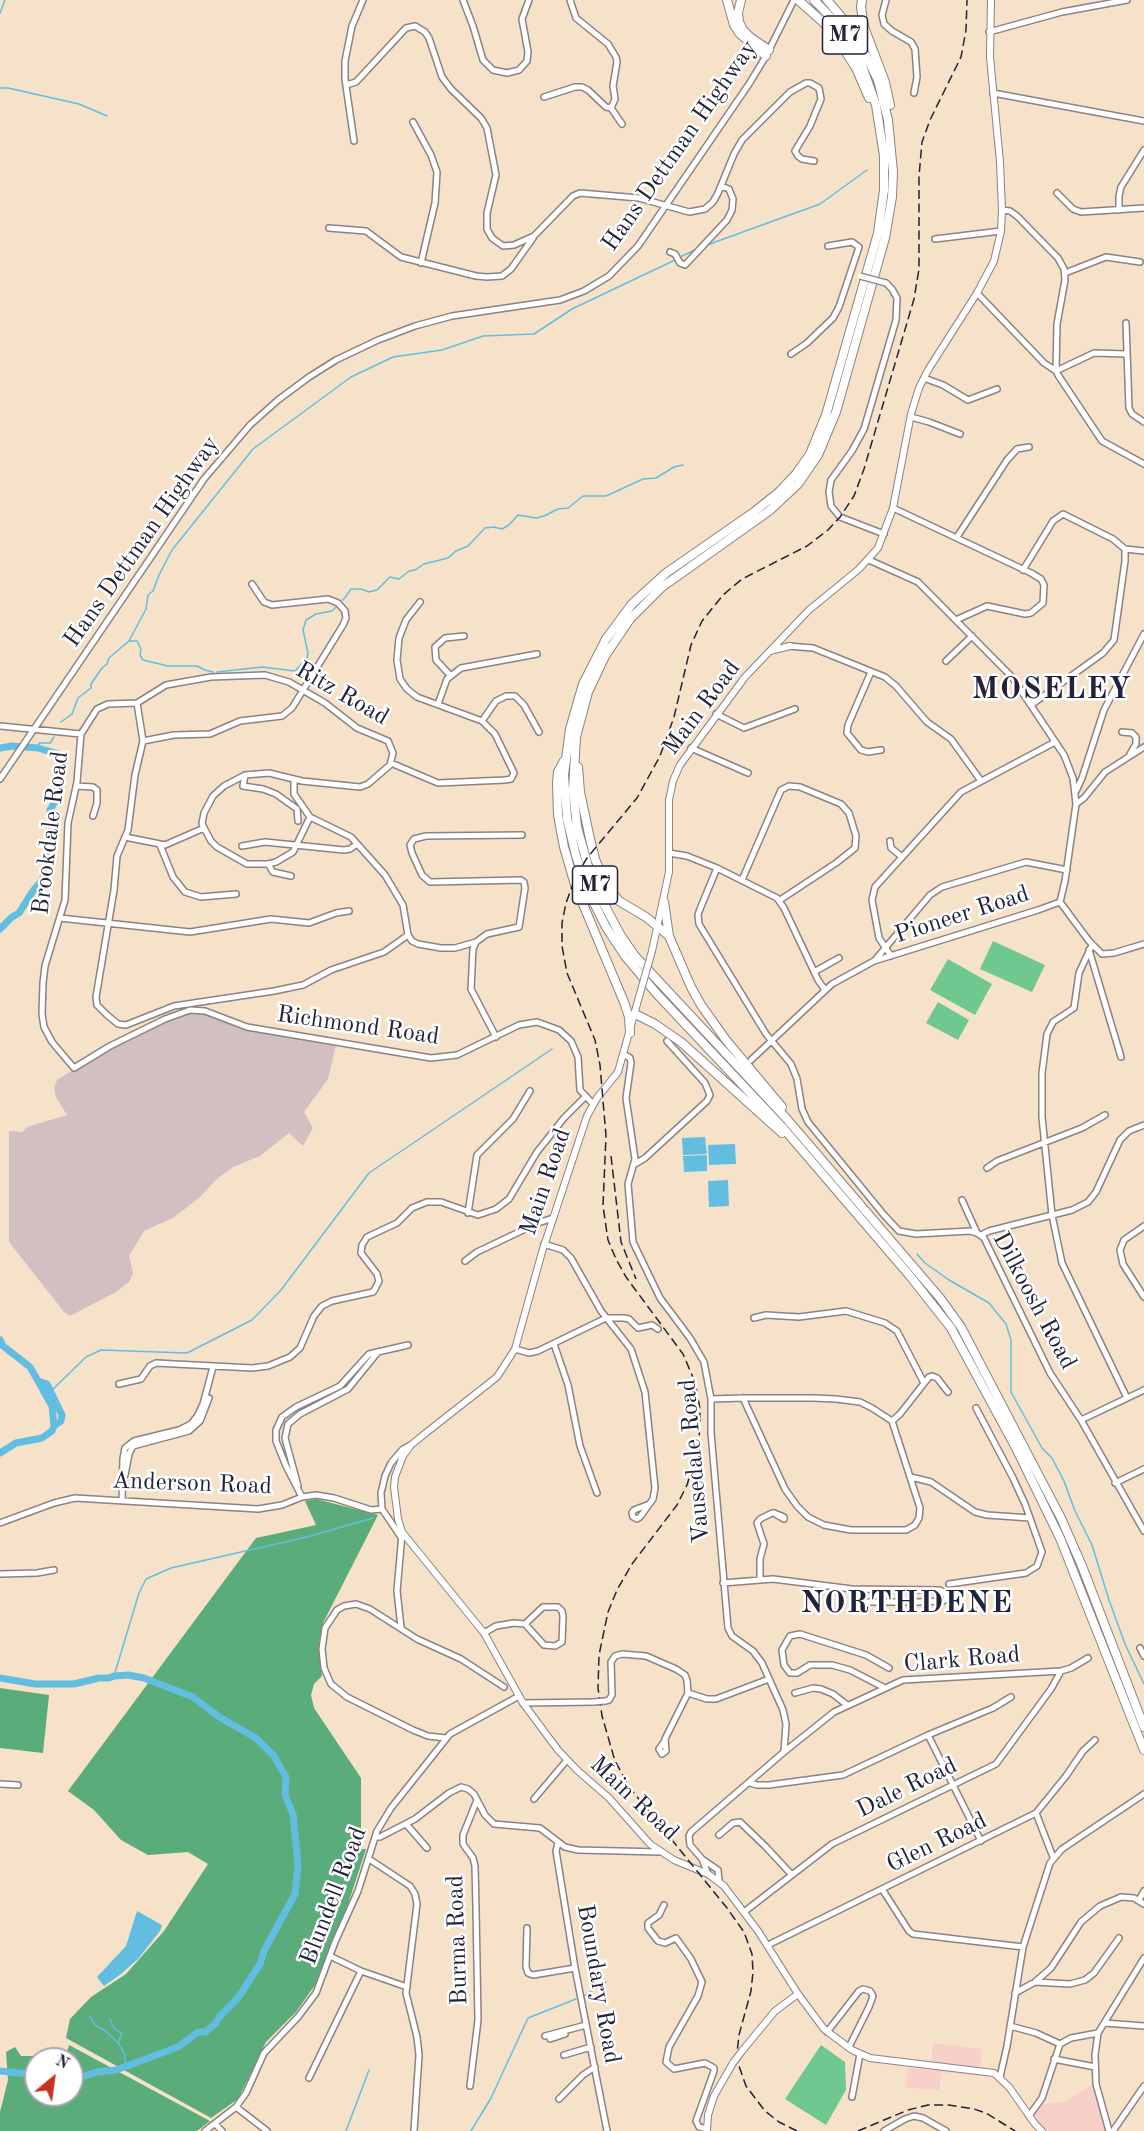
<!DOCTYPE html>
<html>
<head>
<meta charset="utf-8">
<style>
  body { margin:0 }
  #map { position:relative; width:1144px; height:2131px; overflow:hidden; background:#f6e2c9; font-family:"Old Standard TT",serif }
  canvas { display:block }
  .north { position:absolute; left:24px; top:2047px; width:60px; height:60px; box-sizing:border-box; background:#fff; border:2px solid #a7a7b1; border-radius:50%; rotate:29deg; font-size:16px; font-weight:700; line-height:24px; text-align:center; color:#22223b }
  .north::after { content:''; display:block; margin:auto; width:21px; height:27px; background:#c8321e; clip-path:polygon(50% 0,100% 100%,50% 72%,0 100%) }
</style>
</head>
<body>
<div id="map">
<canvas width="1144" height="2131"></canvas>
<div class="north">N</div>
</div>
<script>
const c = document.querySelector('canvas').getContext('2d');
c.lineJoin = 'round';
function fill(path, color) {
  c.fillStyle = color;
  c.fill(path, 'evenodd');
}
function shape(rows) {
  const path = new Path2D();
  for (const r of rows) {
    path.moveTo(r[0], r[1]);
    for (let i = 2; i < r.length; i += 2) path.lineTo(r[i], r[i + 1]);
  }
  return path;
}
function strokePath(path, color, width, dash) {
  c.strokeStyle = color;
  c.lineWidth = width;
  c.lineCap = dash ? 'butt' : 'round';
  c.setLineDash(dash || []);
  c.stroke(path);
}
function drawText(font, color, halo, rows, align = 'center') {
  c.font = font + ' "Old Standard TT",serif';
  c.lineWidth = 5;
  c.setLineDash([]);
  c.textBaseline = 'middle';
  c.strokeStyle = halo;
  c.fillStyle = color;
  for (const [text, x, y, turn = 0] of rows) {
    c.save();
    c.translate(x, y);
    c.rotate((+turn || 0) * Math.PI / 180);
    c.textAlign = isNaN(turn) ? turn : align;
    if (halo) c.strokeText(text, 0, 0);
    c.fillText(text, 0, 0);
    c.restore();
  }
}
fill(shape([
  [933,2043,981,2049,980,2076,942,2072,939,2090,909,2088,905,2086,908,2068,931,2070],
  [1094,2084,1107,2131,1046,2131,1036,2123,1034,2116,1040,2104,1064,2102]
]), '#f7d1c9');
fill(shape([
  [190,1011,205,1012,248,1029,336,1045,328,1079,304,1112,313,1128,303,1146,289,1133,260,1156,233,1167,217,1179,200,1197,173,1218,144,1231,129,1256,133,1273,129,1282,116,1292,70,1316,64,1312,9,1242,9,1131,22,1132,27,1127,67,1115,56,1097,54,1088,57,1080,111,1046]
]), '#d2bfc1');
fill(shape([
  [993,941,1045,965,1032,992,980,969],
  [948,959,992,984,975,1015,930,990],
  [938,1002,969,1020,958,1040,926,1023],
  [821,2045,845,2062,846,2090,826,2125,785,2099]
]), '#6ec88f');
fill(shape([
  [316,1499,378,1515,323,1623,319,1643,322,1676,314,1684,311,1695,314,1708,361,1778,361,1849,366,1849,348,1904,315,1985,296,2012,266,2042,238,2099,211,2118,66,2038,70,2019,91,1997,126,1974,164,1931,208,1864,188,1852,148,1855,121,1840,94,1810,68,1791,256,1538,316,1525,305,1501],
  [0,1688,49,1695,43,1753,0,1748],
  [69,2045,210,2121,197,2131,0,2131,0,2112,8,2080,6,2052,15,2047,21,2056,55,2056,66,2055],
  [36,2059,72,2059,72,2095,36,2095]
]), '#5aac7a');
fill(shape([
  [705,1137,707,1154,683,1155,682,1138],
  [735,1144,736,1164,709,1165,708,1145],
  [707,1155,707,1171,684,1172,683,1156],
  [728,1180,729,1206,709,1207,708,1181],
  [137,1911,162,1925,160,1931,138,1959,121,1974,104,1986,97,1977,126,1946]
]), '#62bee0');
strokePath(shape([
  [0,13,5,0],
  [0,88,8,88,79,104,107,116],
  [707,245,820,204,867,170],
  [680,257,697,249],
  [343,600,351,589,361,589,369,592,377,590,390,577,399,579,409,571,415,570,424,564,448,558,456,551,468,546,485,528,494,527,502,529,509,525,518,515,536,518,544,516,558,509,568,508,583,496,606,496,643,479,656,478,674,467,683,465],
  [130,641,137,641,141,649,140,655,143,660,168,666,197,666,205,670,213,672],
  [217,672,262,667,295,671,307,658,308,653,303,630,306,620,316,614,332,611,336,607],
  [61,722,72,714,78,698,91,688,91,684,102,668,107,664,109,658,129,641,146,609,148,595,153,591,159,575,172,550,253,449,351,377,393,357,442,350,483,336,534,334,572,309,675,260],
  [40,749,39,743,50,743,54,737],
  [917,1254,925,1263,949,1280,989,1303,1006,1324,1011,1340,1011,1392,1042,1448,1052,1458,1064,1481,1075,1511,1092,1545,1109,1600,1125,1644,1144,1684],
  [51,1391,86,1357,101,1350,187,1353,252,1320,281,1290,369,1173,552,1049],
  [114,1676,139,1593,146,1579,171,1568,307,1537,373,1518],
  [584,1996,606,1982],
  [90,2016,94,2024,107,2032,117,2042],
  [110,2019,113,2027,122,2034,118,2043,124,2053,126,2066],
  [346,2131,369,2070],
  [471,2131,491,2098,528,2018,576,1999]
]), '#62bee0', 1.5);
strokePath(shape([
  [0,748,12,746,38,748,58,754,60,767,57,798,50,810,52,840,48,866,42,880,33,891,19,913,12,917,0,929],
  [0,1340,3,1346,30,1367,38,1381,47,1384,62,1415,61,1421,54,1426,52,1431,42,1438,16,1443,0,1453],
  [38,1381,52,1406,54,1426],
  [0,1678,35,1684,74,1684,99,1678,109,1678,114,1676,128,1675,144,1678,193,1697,219,1717,256,1738,274,1756,286,1777,285,1795,293,1814,298,1865,295,1894,264,1951,260,1964,238,1998,220,2016,215,2024,205,2032,198,2032,178,2047,116,2070,97,2072,81,2077,77,2076,72,2070],
  [0,2071,28,2074,36,2072]
]), '#62bee0', 7);
const minor = shape([
  [463,0,473,26,483,60,493,70,507,73,519,70,527,61,528,52,522,19,529,0],
  [570,0,576,18,608,44,616,57,617,62,613,86,615,99,611,108],
  [886,0,882,15,884,24,892,31,911,42,915,49,917,77,914,93],
  [989,32,1062,12,1127,0],
  [346,85,356,82,406,28,415,26,425,32,429,38,442,77,451,89,481,118,487,128,496,175,487,213,487,229,492,238,503,246,514,245,534,236,573,196,580,193,639,198,689,212,705,209,713,202,718,193,734,154,742,140,790,92,806,83,810,83,819,88,821,99,810,126,795,151,798,156,802,159,814,161],
  [993,93,1144,121],
  [544,97,575,87,582,87,588,90,606,107,611,108,622,124],
  [413,122,431,155,437,172,435,203,421,263],
  [354,141,345,79,345,61,352,26,363,0],
  [1057,193,1073,209,1081,212,1144,208],
  [1002,210,1010,211,1017,216,1058,258,1064,269,1065,280,1057,324,1056,371,1058,375,1102,441,1144,464],
  [1119,210,1119,196,1121,187,1144,150],
  [329,228,366,231,401,257,476,276,487,277,502,276,511,269,533,238],
  [935,239,1001,231],
  [670,252,675,254,680,263,685,265,727,220,732,210,733,199,729,189,721,186],
  [1065,273,1106,257,1140,262],
  [977,293,1044,363,1056,371,1094,353,1127,354],
  [1126,323,1129,408,1132,414,1144,422],
  [791,354,807,343,833,318,839,307,859,247,852,242,828,246],
  [924,378,943,385,968,400,997,389],
  [911,417,929,422,960,434],
  [893,508,1031,573,1041,579,1044,585,1043,603,1031,613,1025,614,987,606,956,620],
  [884,534,840,517,831,506,829,492,831,480,852,451,864,429,896,320,897,298,892,289,886,283],
  [957,537,1007,460,1017,449,1029,447],
  [1125,549,1144,551],
  [869,560,918,582,1012,677,1064,755,1073,778,1076,804,1065,881,1060,902,1089,941,1102,954,1114,953,1144,944],
  [1023,570,1053,521,1063,514,1113,539,1125,549,1125,561,1114,640,1103,653,1031,705],
  [788,646,813,648,885,677,896,686,927,722,951,739,981,781],
  [946,661,972,636],
  [871,672,848,725,847,733,861,750,868,752,881,750],
  [450,675,436,660,435,647,445,638,464,636],
  [137,703,143,741,135,775,128,830,117,856,114,890,96,997,97,1005,107,1015,118,1024,126,1025,174,1006,274,991,303,985,331,970,384,952,408,935],
  [438,704,447,679,461,668,537,654],
  [716,714,744,728,795,709],
  [482,721,496,701,506,696,515,696,524,705,539,732],
  [0,726,81,734],
  [1122,732,1132,733,1136,737,1136,744,1130,754],
  [143,741,174,735,210,734,240,721,282,716,292,708,343,625,346,618,345,611,338,603,328,599,272,605,264,602,252,584],
  [691,748,748,773],
  [391,763,438,783,505,780,511,779,514,773,495,734,482,721,417,697,407,689,400,679,397,660,399,638,406,620,420,602],
  [245,775,243,786,263,789,276,794,297,809,298,821],
  [0,779,204,479,250,425,278,400,309,377,336,360,378,340,415,326,452,316,560,300,584,291,609,276,638,246,749,84,766,56,794,0],
  [294,780,294,794,310,817,351,837,385,875,403,905,408,935,412,941,418,944,441,948,455,948,476,942],
  [76,786,93,787,97,790,97,803,93,816],
  [1076,791,1082,778,1104,710,1144,634],
  [1076,804,1084,798,1105,772,1144,747],
  [310,817,293,852,276,862,268,864,247,864,217,847,211,841,202,824,204,813,213,796,224,786,245,775,269,773,302,781,360,787,368,784,390,765,393,753,388,741,357,728,325,703,289,682,265,675,211,677,166,685,137,703,108,704,97,709,81,734,77,782,68,823,65,900,45,966,43,983,42,1014,44,1027,52,1042,74,1068,110,1046,165,1019,190,1010,205,1011,247,1027,431,1058,457,1055,519,1025,537,1022,559,1030,571,1041,578,1057,580,1090,593,1104],
  [125,837,165,845,204,828],
  [890,841,891,848,902,857],
  [160,845,173,877,185,892,201,897,236,894],
  [242,846,265,842,344,850,350,849,357,844],
  [669,853,687,856,717,868,777,898,784,908,818,980,825,990],
  [268,864,273,872,291,876],
  [717,868,700,909,698,915,699,924,766,1034,791,1064,797,1079,802,1109,808,1122,884,1215,899,1231,916,1234,970,1231,977,1233,984,1238,1050,1373,1081,1420,1144,1531],
  [742,880,781,790,789,786,800,787,841,804,849,813,856,836,855,848,836,863,780,900],
  [60,918,190,932,271,919,309,923,336,913,349,911],
  [1092,945,1079,973,1074,1008,1053,1022,1047,1034,1042,1073,1042,1117,1052,1215,1062,1263,1127,1398],
  [1089,950,1121,1057],
  [891,956,879,938,872,900,875,887,961,792,1055,742],
  [875,960,930,895,942,887,1026,862,1067,870],
  [814,972,839,958],
  [496,1037,471,989,473,949,476,942,487,934,519,927,525,888,524,882,521,880,430,882,422,875,412,853,410,845,414,839,426,836,522,835],
  [625,1055,630,1058,631,1063,626,1098,635,1159,628,1184,633,1242,660,1298,690,1338,704,1362,711,1399,711,1433,728,1628,732,1636,753,1651,762,1663,783,1710,786,1724,784,1752,691,1832,689,1836,690,1845,702,1859,708,1874],
  [751,1060,832,984,874,961,1038,910,1060,902],
  [635,1164,645,1158,707,1101,710,1095,705,1083,667,1041],
  [987,1168,997,1161,1082,1128,1105,1115],
  [962,1200,977,1233],
  [468,1213,477,1155,513,1119,530,1091],
  [1144,1226,1124,1240,1120,1250,1123,1264,1144,1297],
  [981,1235,989,1231,1072,1210,1088,1202,1096,1192,1120,1140,1129,1131,1144,1125],
  [544,1244,563,1250,571,1258,601,1311,631,1349,645,1392,655,1488,653,1499,640,1517,637,1519,633,1517,632,1513,634,1510,647,1505],
  [465,1261,477,1252,538,1223,553,1218],
  [754,1318,766,1315,799,1317,846,1311,885,1323,897,1331,924,1383],
  [554,1344,568,1385,580,1446,597,1493],
  [515,1349,529,1353,538,1351,606,1318,624,1318,629,1319,638,1328,652,1325,658,1329],
  [119,1384,141,1379,150,1366,156,1363,252,1368,268,1366,290,1357,300,1348,314,1316,322,1306,332,1301,373,1292,375,1289,379,1281,377,1274,361,1253,362,1245,367,1237,397,1223,412,1208,427,1202,441,1202,478,1215,496,1209,509,1199,537,1152,564,1118,585,1097],
  [711,1399,743,1398,813,1398,836,1399,860,1402,872,1408,892,1421,920,1508,919,1518,915,1525,906,1530,851,1530,824,1525,808,1517,797,1506,785,1489,743,1398],
  [1081,1420,1144,1390],
  [892,1421,900,1414,929,1377,932,1376,937,1378,948,1392],
  [125,1475,129,1454,133,1446,189,1431,200,1421,209,1398],
  [911,1477,931,1482,975,1512,987,1515,1030,1518],
  [1115,1483,1144,1469],
  [298,1486,285,1438,288,1424,300,1414,348,1389,378,1352],
  [302,1497,286,1466,276,1441,276,1430,282,1417,296,1407,340,1386,369,1354,408,1345],
  [122,1501,123,1459,125,1448,134,1441,179,1430,191,1424,198,1415,203,1404,213,1367],
  [0,1523,54,1503,75,1498,258,1509,282,1505,302,1497,316,1495,334,1498,371,1510,382,1509],
  [401,1537,382,1509,381,1493,385,1476,391,1463,403,1449,411,1445],
  [0,1574,37,1573,54,1570],
  [760,1579,760,1559,764,1544,757,1523,760,1519,772,1513,774,1513,784,1517,784,1519,774,1513],
  [723,1583,773,1579,852,1589,940,1590,944,1592,948,1598,943,1601,918,1602,866,1602,863,1600,862,1589],
  [949,1584,1026,1573,1037,1566,1042,1552,1025,1504,1013,1478,976,1408],
  [401,1627,397,1591,402,1534],
  [484,1633,496,1626,514,1623,525,1624,544,1645,555,1646,562,1642,563,1616,562,1611,558,1607,543,1607,525,1624],
  [1140,1648,1144,1656],
  [885,1688,850,1670,832,1665,810,1665,797,1673,790,1673,784,1665,782,1650,790,1636,800,1634,866,1655,889,1668],
  [795,1693,813,1688,821,1689,833,1694,847,1705],
  [605,1701,609,1700,612,1695,611,1662,615,1656,622,1654,646,1656,676,1669,685,1675,687,1680,688,1693,707,1699,716,1699,769,1679],
  [523,1703,594,1702],
  [928,1735,993,1708,1011,1697],
  [446,1738,428,1736,413,1730,347,1697,331,1684,324,1668,322,1649,325,1628,337,1610,344,1606,356,1604,370,1609,417,1639,461,1659,504,1687],
  [664,1742,659,1749,662,1754,666,1751,665,1739,688,1693],
  [784,1752,834,1712,903,1680,1061,1671,1071,1668,1088,1658],
  [750,1783,757,1785,769,1785,843,1775,928,1735,981,1841],
  [0,1784,18,1785],
  [534,1799,567,1760],
  [1036,1813,1053,1857],
  [406,1824,427,1848],
  [719,1835,733,1823,740,1822,765,1846,792,1875],
  [375,1837,380,1837,415,1819,449,1793,461,1787,468,1789,474,1794,485,1815,494,1824,540,1828,565,1847,578,1850,660,1852],
  [558,1843,556,1851,575,1968,607,2131],
  [369,1859,410,1886,415,1894,417,1904,406,1993,417,2037,419,2055,414,2131],
  [702,1859,718,1870,719,1881],
  [882,1889,909,1931,913,1934,1023,1947],
  [1139,1900,1144,1891],
  [664,1905,659,1915,648,1923,648,1928,658,1941,665,1943,676,1938,691,1959,702,1982,698,1996,669,2047,666,2062,674,2069,705,2063,714,2068,714,2071,696,2121,699,2127,707,2129],
  [744,1912,832,1844,996,1764,1051,1689,1061,1671],
  [527,1928,526,1967,528,1973,533,1975,575,1968],
  [768,1945,1036,1813,1066,1776,1083,1751,1095,1740],
  [330,1956,361,1971,407,1987],
  [1035,1982,1070,1984,1085,1980,1094,1973,1119,1938],
  [1015,1993,1035,1982,1051,1968,1081,1922,1100,1906,1121,1897,1134,1898,1144,1904],
  [1105,2023,1144,2026],
  [1010,2026,1036,2033,1060,2044],
  [827,2032,859,1991,863,1989,870,1991,873,1996,869,2007,849,2047],
  [1098,2033,1095,2055,1096,2084,1109,2131],
  [545,2036,586,2025],
  [550,2039,565,2034],
  [564,2055,591,2047],
  [1054,2059,1095,2067],
  [1000,2077,1007,2046,1023,1947,1050,1863,1062,1849,1144,1794],
  [309,2078,361,1971],
  [470,2086,478,2020,476,1908,475,1866,473,1858,463,1844,463,1835,477,1800],
  [852,2097,860,2054],
  [559,2099,583,2075,595,2067],
  [236,2107,267,2131],
  [1029,2116,1042,2098,1060,2044,1071,2038,1098,2033,1144,1958],
  [215,2124,222,2131],
  [205,2131,236,2107,246,2093,264,2053,298,2017,316,1993,335,1942,358,1891,377,1831,391,1808,450,1734,519,1696],
  [884,2131,905,2119,914,2116,923,2118,946,2131],
  [1113,2131,1144,2086]
]);
const major = shape([
  [770,651,790,646],
  [652,951,669,872,669,800,673,781,680,765,745,677,809,610,859,569,878,548,893,508,911,414,919,388,928,370,977,293,994,261,1001,231,1002,210,1000,162,990,57,991,0],
  [637,1004,618,1072,597,1098,587,1116,542,1252,515,1349,497,1377,427,1432,411,1445,403,1456,395,1477,394,1487,398,1519,402,1532,484,1633,523,1703,558,1750,577,1770,609,1798,650,1844,674,1860,708,1874,724,1886,758,1931,798,1994,824,2029,852,2050,870,2058,994,2073,1009,2087,1035,2124,1042,2131],
  [742,2051,775,2011,798,1994],
  [707,2131,708,2115,714,2096,733,2063]
]);
const highway = shape([
  [727,0,734,25,740,34,766,56],
  [741,0,738,13,739,22,743,30,750,37,769,50],
  [798,0,824,23,839,41,856,68,869,98],
  [814,0,840,27,861,63,876,105,884,156,884,190,878,233,826,415,810,454,796,474,779,492,754,512,666,573,632,604,606,639,583,684,570,729,564,775,567,818,576,856,590,895,606,927,625,956,656,993,784,1129,910,1276,951,1328,1015,1446,1060,1538,1144,1750],
  [827,0,854,32,878,80,888,120,893,172,892,197,885,238,836,412,818,455,798,484,769,511,662,587,630,619,605,656,588,692,576,737,573,790,577,827,590,873,597,891,621,936,635,956,786,1118,940,1298,961,1327,1061,1518,1082,1566,1144,1727],
  [862,0,861,7,864,27,885,82,890,105],
  [564,761,558,772,557,783,558,815,564,847,575,885,624,1002,629,1017,630,1033],
  [578,767,580,792,590,839,595,859,606,885,619,901,646,917,669,936],
  [664,902,669,936,691,987,701,1005,726,1040,782,1107],
  [635,1014,655,1024,681,1042,782,1133]
]);
strokePath(minor, '#8c8282', 8);
strokePath(major, '#8c8282', 8);
strokePath(highway, '#8c8282', 10);
strokePath(minor, '#fff', 5);
strokePath(major, '#fff', 6);
strokePath(highway, '#fff', 8);
strokePath(shape([
  [611,1156,621,1242,636,1279],
  [797,2131,779,2122,765,2111,746,2086,739,2066,737,2053,739,2035,751,1991,753,1972,752,1954,744,1932,727,1908,630,1788,615,1761,602,1716,598,1688,599,1655,608,1612,617,1590,632,1564,677,1505,687,1485,699,1446,700,1409,695,1382,683,1354,626,1277,616,1259,608,1240,603,1206,606,1136,600,1065,595,1040,567,973,562,946,562,923,566,903,576,876,587,858,637,798,660,756,674,717,691,645,702,621,723,595,742,579,807,546,828,530,840,517,854,496,864,469,914,299,919,269,919,176,922,142,930,120,961,57,966,30,967,0],
  [858,2131,908,2110,928,2105,949,2105,974,2109,986,2113,1015,2131]
]), '#22223b', 1.5, [9, 4.5]);
const minorBridge = shape([
  [860,276,886,283],
  [594,1702,605,1701]
]);
const majorBridge = shape([
  [637,1004,652,951],
  [733,2063,742,2051]
]);
strokePath(minorBridge, '#8c8282', 8, []);
strokePath(majorBridge, '#8c8282', 8, []);
strokePath(minorBridge, '#fff', 5);
strokePath(majorBridge, '#fff', 6);
for (const [x, y, w] of [
  [845,35,45],
  [595,885,45]
]) {
  const box = new Path2D();
  box.roundRect(x - w / 2, y - 19, w, 38, 4.5);
  c.fillStyle = '#fff';
  c.fill(box);
  strokePath(box, '#22223b', 1.5);
}
drawText('bold 22px', '#22223b', null, [
  ["M7",845,35],
  ["M7",595,885]
]);
drawText('24px', '#22223b', '#fff', [
  ["Hans Dettman Highway",680,146,-55],
  ["Hans Dettman Highway",142,542,-55],
  ["Ritz Road",342,694,30],
  ["Main Road",702,708,-53],
  ["Brookdale Road",51,833,-83],
  ["Pioneer Road",962,915,-18],
  ["Richmond Road",358,1026,8],
  ["Main Road",546,1182,-71],
  ["Dilkoosh Road",1034,1301,62],
  ["Vausedale Road",695,1461,-95],
  ["Anderson Road",192,1484,2],
  ["Clark Road",962,1660,-5],
  ["Dale Road",907,1788,-26],
  ["Main Road",634,1799,43],
  ["Glen Road",937,1843,-26],
  ["Blundell Road",334,1896,-69],
  ["Burma Road",458,1940,-92],
  ["Boundary Road",598,1984,80]
]);
c.letterSpacing = '1.5px';
drawText('bold 30px', '#22223b', '#fff', [
  ["MOSELEY",1052,690],
  ["NORTHDENE",907,1604]
]);
c.letterSpacing = '0px';
</script>
</body>
</html>
